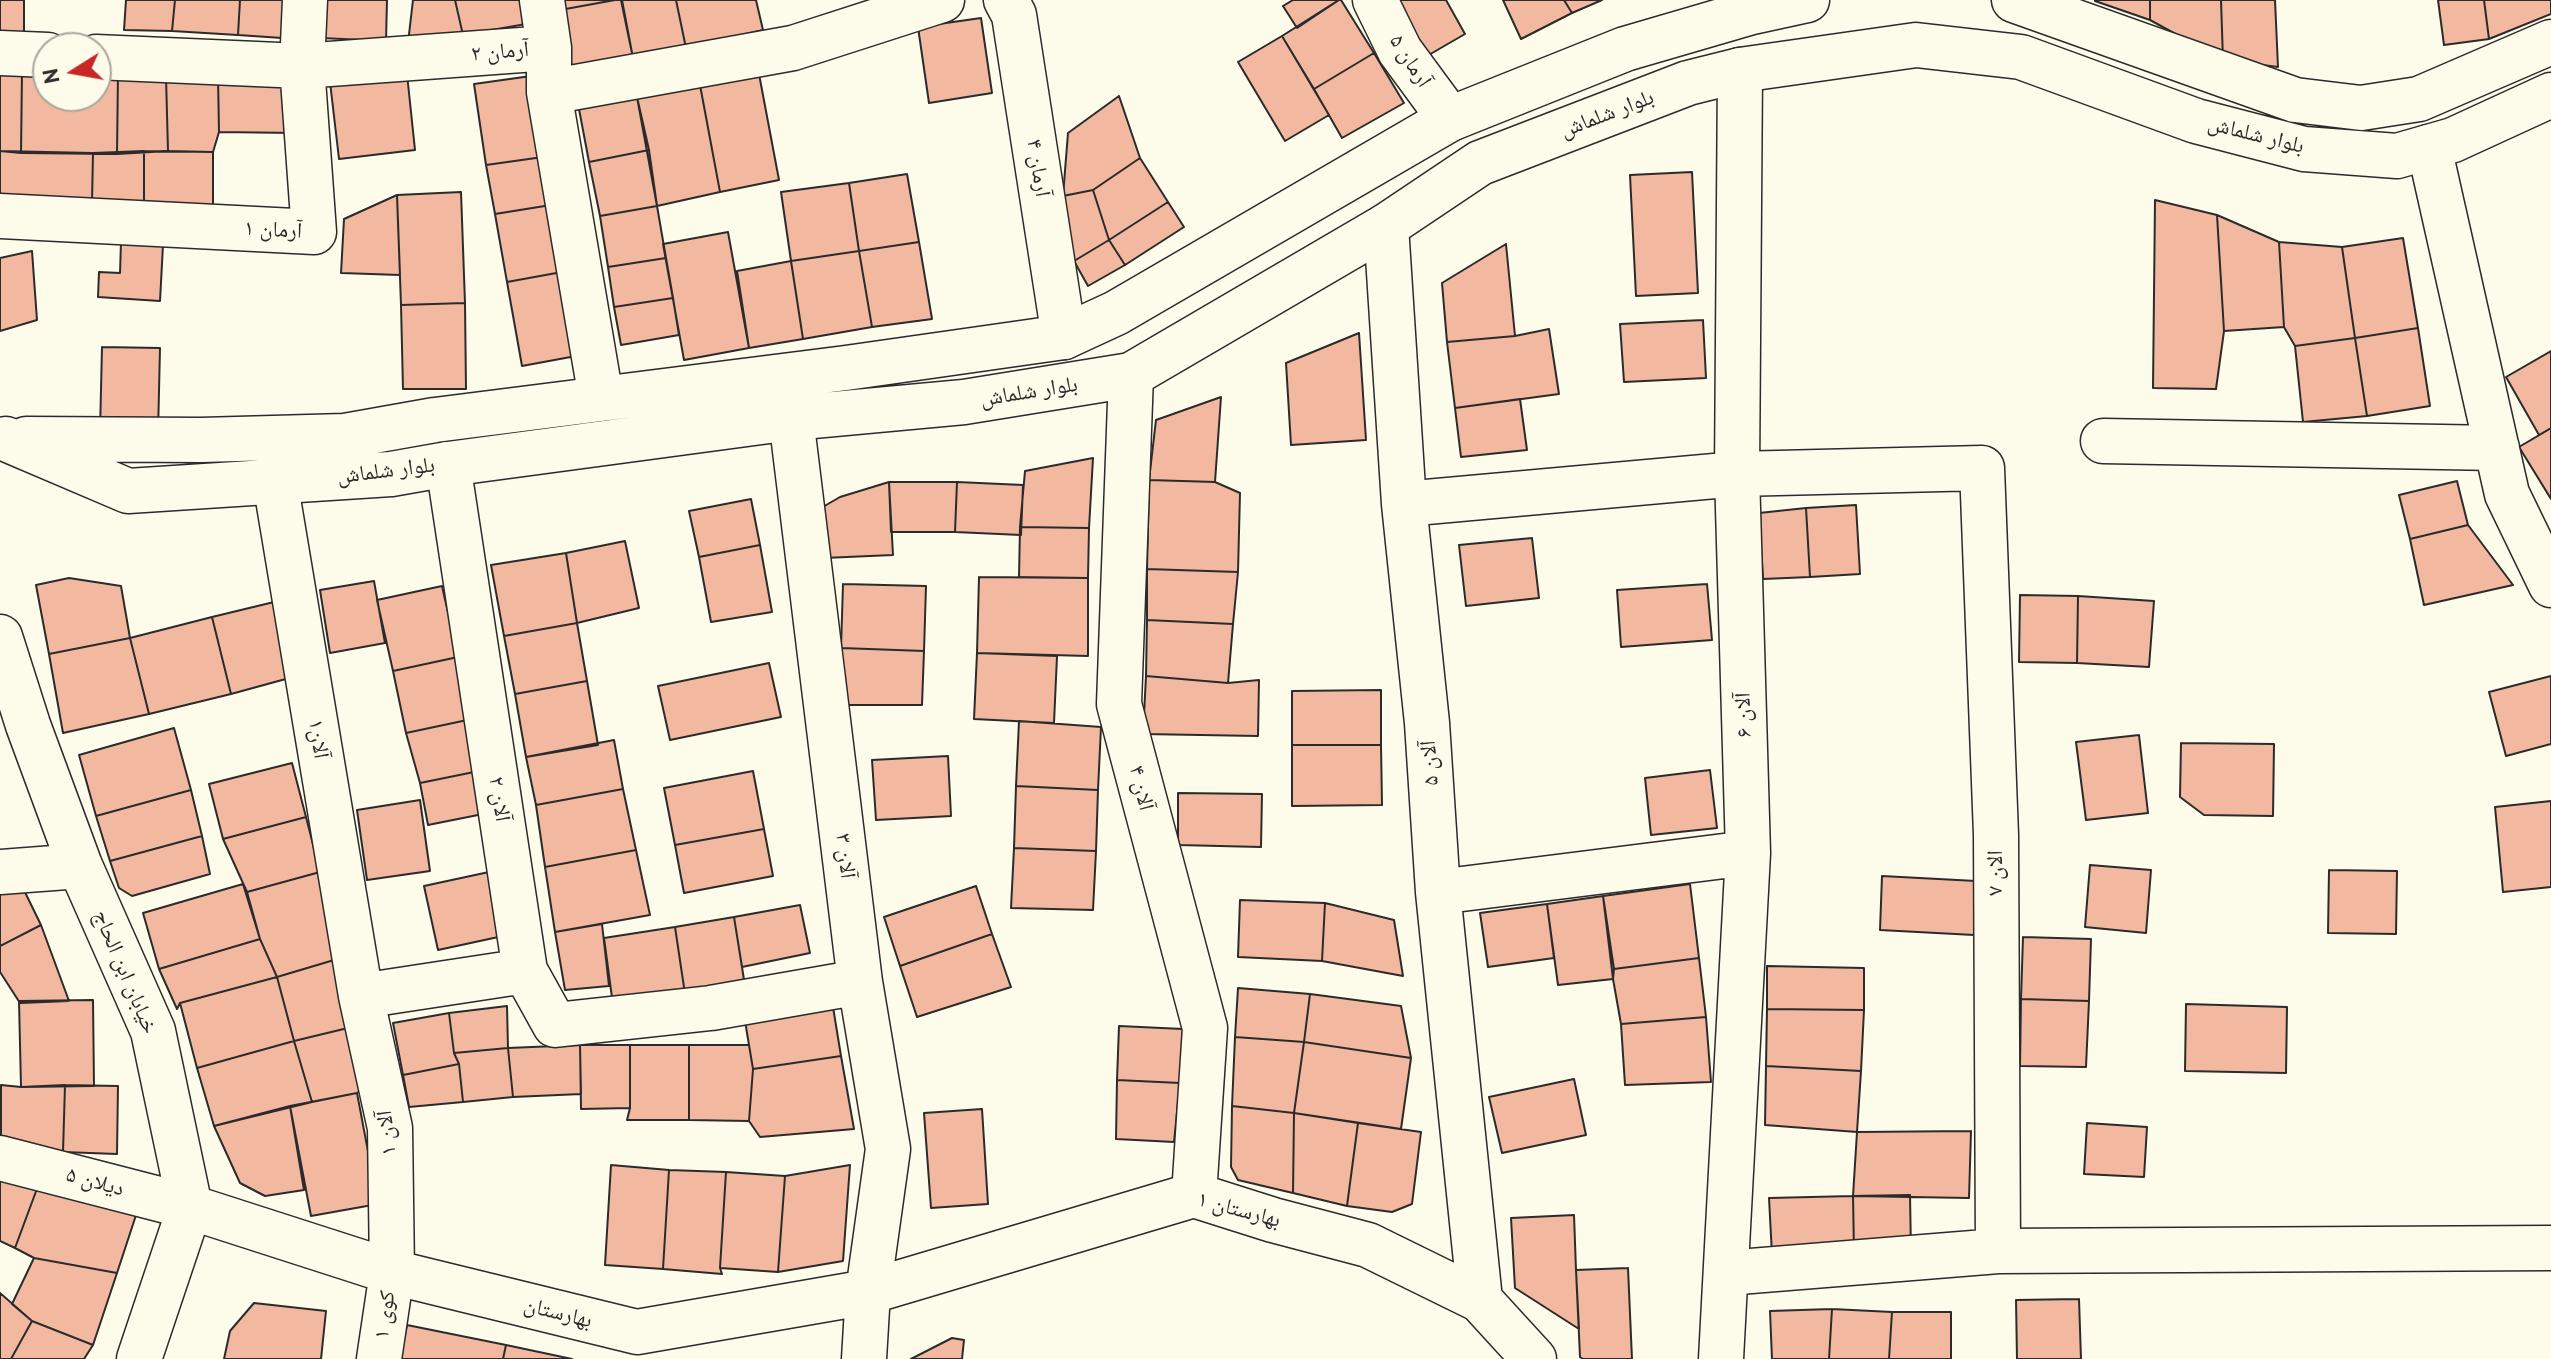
<!DOCTYPE html>
<html>
<head>
<meta charset="utf-8">
<style>
  body { margin:0 }
  #map { position:relative; width:2551px; height:1359px; overflow:hidden; background:#fdfbea; font-family:"PT Sans",sans-serif }
  canvas { display:block }
  .north { position:absolute; left:32px; top:32px; width:80px; height:80px; box-sizing:border-box; background:#fdfbea; border:2px solid #a9a89e; border-radius:50%; rotate:259deg; font-size:22px; font-weight:700; line-height:32px; text-align:center; color:#2b2b2b }
  .north::after { content:''; display:block; margin:auto; width:28px; height:36px; background:#c62828; clip-path:polygon(50% 0,100% 100%,50% 72%,0 100%) }
</style>
</head>
<body>
<div id="map">
<canvas width="2551" height="1359"></canvas>
<div class="north">N</div>
</div>
<script>
const c = document.querySelector('canvas').getContext('2d');
c.lineJoin = 'round';
function fill(path, color) {
  c.fillStyle = color;
  c.fill(path, 'evenodd');
}
function shape(rows) {
  const path = new Path2D();
  for (const r of rows) {
    path.moveTo(r[0], r[1]);
    for (let i = 2; i < r.length; i += 2) path.lineTo(r[i], r[i + 1]);
  }
  return path;
}
function strokePath(path, color, width, dash) {
  c.strokeStyle = color;
  c.lineWidth = width;
  c.lineCap = dash ? 'butt' : 'round';
  c.setLineDash(dash || []);
  c.stroke(path);
}
function drawText(font, color, halo, rows, align = 'center') {
  c.font = font + ' "PT Sans","Noto Naskh Arabic",sans-serif';
  c.lineWidth = 6;
  c.setLineDash([]);
  c.textBaseline = 'middle';
  c.strokeStyle = halo;
  c.fillStyle = color;
  for (const [text, x, y, turn = 0] of rows) {
    c.save();
    c.translate(x, y);
    c.rotate((+turn || 0) * Math.PI / 180);
    c.textAlign = isNaN(turn) ? turn : align;
    if (halo) c.strokeText(text, 0, 0);
    c.fillText(text, 0, 0);
    c.restore();
  }
}
const building = shape([
  [0,0,24,0,24,35,0,35,0,0],
  [126,0,175,0,172,31,124,30,126,0],
  [175,0,240,0,238,35,172,31,175,0],
  [240,0,284,0,282,38,238,35,240,0],
  [322,0,387,0,386,41,321,38,322,0],
  [413,0,455,0,463,35,408,43,413,0],
  [455,0,521,0,526,24,463,35,455,0],
  [558,0,615,0,560,10,558,0],
  [615,0,622,0,633,58,572,69,560,10,615,0],
  [621,0,676,0,686,48,633,58,621,0],
  [676,0,756,0,763,30,686,48,676,0],
  [1293,0,1339,0,1297,28,1283,6,1293,0],
  [1339,0,1341,0,1374,53,1314,89,1282,36,1339,0],
  [1398,0,1446,0,1465,34,1427,56,1398,0],
  [1503,0,1564,0,1572,13,1521,39,1503,0],
  [1564,0,1602,0,1572,13,1564,0],
  [2150,0,2150,20,2095,1,2095,0,2150,0],
  [2150,0,2221,0,2223,60,2150,20,2150,0],
  [2221,0,2275,0,2278,67,2223,60,2221,0],
  [2438,0,2484,0,2489,39,2444,45,2438,0],
  [2484,0,2551,0,2551,14,2489,39,2484,0],
  [981,18,992,93,929,103,918,27,981,18],
  [1282,36,1329,115,1285,141,1238,62,1282,36],
  [1374,53,1404,103,1342,138,1314,89,1374,53],
  [0,71,22,71,21,153,0,151,0,71],
  [22,71,48,72,48,96,96,96,96,73,118,73,117,154,21,153,22,71],
  [118,73,166,77,168,151,117,154,118,73],
  [407,74,415,150,339,159,330,82,407,74],
  [759,74,779,180,720,192,700,85,759,74],
  [296,75,295,133,219,132,218,76,296,75],
  [218,76,219,132,213,152,168,151,166,77,218,76],
  [531,76,543,157,486,165,474,84,531,76],
  [700,85,720,192,657,206,637,97,700,85],
  [1119,96,1140,158,1093,190,1063,196,1068,133,1119,96],
  [637,97,649,150,589,162,579,109,637,97],
  [649,150,657,206,600,216,589,162,649,150],
  [0,151,93,153,92,202,0,199,0,151],
  [144,151,213,152,213,207,144,207,144,151],
  [144,151,144,207,92,202,93,153,144,151],
  [543,157,551,205,495,214,486,165,543,157],
  [1140,158,1168,202,1109,240,1093,190,1140,158],
  [1692,172,1698,293,1636,296,1630,175,1692,172],
  [907,174,919,242,859,251,849,183,907,174],
  [849,183,859,251,791,261,781,192,849,183],
  [1093,190,1109,240,1074,261,1063,196,1093,190],
  [461,192,465,303,401,305,397,195,461,192],
  [397,195,400,275,341,273,344,219,397,195],
  [2155,200,2217,215,2224,331,2216,389,2153,388,2155,200],
  [1168,202,1184,227,1125,265,1109,240,1168,202],
  [551,205,562,272,507,282,495,214,551,205],
  [657,206,666,258,608,267,600,216,657,206],
  [2217,215,2279,242,2284,327,2224,331,2217,215],
  [728,232,749,348,684,360,663,244,728,232],
  [2403,238,2418,328,2355,338,2342,247,2403,238],
  [1109,240,1125,265,1088,286,1074,261,1109,240],
  [121,242,163,245,160,301,98,297,99,272,120,273,121,242],
  [919,242,932,319,872,327,859,251,919,242],
  [2279,242,2342,247,2355,338,2295,346,2284,327,2279,242],
  [1506,244,1515,336,1447,342,1442,283,1506,244],
  [32,251,37,320,0,331,0,258,32,251],
  [859,251,872,327,803,339,791,261,859,251],
  [666,258,673,298,614,307,608,267,666,258],
  [791,261,803,339,749,348,737,271,791,261],
  [562,272,576,356,522,366,507,282,562,272],
  [673,298,679,335,621,345,614,307,673,298],
  [465,303,466,389,403,389,401,305,465,303],
  [1703,320,1706,378,1624,382,1620,324,1703,320],
  [2418,328,2430,406,2367,416,2355,338,2418,328],
  [1549,329,1559,394,1455,408,1447,342,1515,336,1549,329],
  [1359,333,1366,440,1291,445,1286,363,1359,333],
  [2355,338,2367,416,2303,422,2295,346,2355,338],
  [102,347,160,348,158,434,100,432,102,347],
  [2551,351,2551,428,2539,435,2506,377,2551,351],
  [1221,397,1215,482,1149,480,1156,420,1221,397],
  [1520,399,1527,450,1461,457,1455,408,1520,399],
  [2551,428,2551,499,2519,447,2551,428],
  [1093,458,1089,528,1020,527,1025,471,1093,458],
  [1149,480,1215,482,1240,493,1238,572,1147,569,1149,480],
  [2457,481,2468,525,2410,539,2399,495,2457,481],
  [889,482,893,555,824,558,821,508,840,497,889,482],
  [889,482,957,482,955,532,891,532,889,482],
  [957,482,1023,485,1021,535,955,532,957,482],
  [751,499,760,545,699,557,689,511,751,499],
  [1856,505,1860,574,1810,577,1806,508,1856,505],
  [1806,508,1810,577,1763,579,1759,513,1806,508],
  [2468,525,2513,585,2424,605,2410,539,2468,525],
  [1020,527,1089,528,1088,578,1019,577,1020,527],
  [1532,538,1539,598,1466,606,1459,545,1532,538],
  [625,541,639,608,577,623,566,553,625,541],
  [760,545,772,612,711,622,699,557,760,545],
  [566,553,577,623,504,636,491,565,566,553],
  [1147,569,1238,572,1233,624,1147,620,1147,569],
  [979,577,1088,578,1088,656,977,653,979,577],
  [69,578,121,586,130,638,49,654,36,585,69,578],
  [374,581,385,643,330,653,320,590,374,581],
  [843,584,926,586,924,651,841,648,843,584],
  [1707,584,1712,640,1621,647,1617,590,1707,584],
  [442,586,458,657,393,671,377,600,442,586],
  [2020,595,2078,596,2077,663,2019,662,2020,595],
  [2078,596,2154,601,2149,667,2077,663,2078,596],
  [274,602,293,677,231,694,212,617,274,602],
  [212,617,231,694,149,714,130,638,212,617],
  [1147,620,1233,624,1228,683,1146,676,1147,620],
  [577,623,587,681,515,694,504,636,577,623],
  [130,638,149,714,63,733,49,654,130,638],
  [841,648,924,651,922,705,841,705,841,648],
  [977,653,1057,656,1054,723,974,719,977,653],
  [458,657,472,719,406,733,393,671,458,657],
  [769,663,781,717,670,740,658,686,769,663],
  [1146,676,1228,683,1259,680,1258,736,1143,734,1146,676],
  [2551,676,2551,744,2506,756,2489,692,2551,676],
  [587,681,598,745,526,757,515,694,587,681],
  [1381,690,1381,745,1292,745,1292,691,1381,690],
  [472,719,479,771,420,783,406,733,472,719],
  [1019,721,1101,727,1098,790,1016,786,1019,721],
  [174,728,191,790,96,816,79,755,174,728],
  [2139,735,2148,813,2086,820,2076,742,2139,735],
  [614,740,623,789,536,805,526,757,614,740],
  [2181,743,2274,744,2273,816,2204,815,2180,797,2181,743],
  [1292,745,1381,745,1382,805,1292,806,1292,745],
  [948,756,951,816,876,820,872,760,948,756],
  [292,763,306,817,223,839,209,784,292,763],
  [1710,770,1717,828,1651,835,1645,778,1710,770],
  [479,771,488,813,428,825,420,783,479,771],
  [753,771,764,829,675,845,664,788,753,771],
  [1016,786,1098,790,1096,851,1014,848,1016,786],
  [623,789,636,850,545,867,536,805,623,789],
  [191,790,202,836,110,861,96,816,191,790],
  [1178,793,1262,794,1261,847,1178,845,1178,793],
  [420,800,430,871,367,880,357,810,420,800],
  [2551,801,2551,887,2503,892,2495,807,2551,801],
  [306,817,320,872,247,892,223,839,306,817],
  [764,829,773,876,684,893,675,845,764,829],
  [202,836,210,874,132,896,119,888,110,861,202,836],
  [1014,848,1096,851,1093,910,1011,908,1014,848],
  [636,850,650,915,555,932,545,867,636,850],
  [2090,865,2151,870,2146,933,2085,927,2090,865],
  [2329,870,2397,871,2396,934,2328,933,2329,870],
  [320,872,334,960,277,977,260,939,247,892,320,872],
  [489,872,503,936,438,950,424,886,489,872],
  [1882,876,1976,881,1974,935,1880,930,1882,876],
  [21,884,41,925,0,946,0,894,21,884],
  [243,884,260,939,159,969,143,913,243,884],
  [1690,884,1699,958,1614,969,1603,896,1690,884],
  [976,886,992,934,900,966,884,917,976,886],
  [1603,896,1613,979,1558,985,1547,904,1603,896],
  [1240,900,1325,903,1322,961,1238,957,1240,900],
  [1325,903,1394,920,1403,976,1322,961,1325,903],
  [1547,904,1554,958,1488,967,1480,913,1547,904],
  [800,905,810,953,742,967,734,917,800,905],
  [734,917,745,986,685,994,675,927,734,917],
  [602,924,609,986,565,990,555,932,602,924],
  [41,925,69,1001,20,1003,0,972,0,946,41,925],
  [675,927,685,994,613,1005,604,938,675,927],
  [992,934,1011,987,917,1017,900,966,992,934],
  [2023,937,2091,939,2089,1001,2021,999,2023,937],
  [260,939,277,977,180,1003,177,1009,159,969,260,939],
  [1699,958,1706,1017,1621,1024,1613,979,1614,969,1699,958],
  [334,960,352,1027,294,1041,277,977,334,960],
  [1767,966,1864,968,1864,1010,1767,1009,1767,966],
  [277,977,294,1041,197,1068,180,1003,277,977],
  [1238,988,1310,994,1304,1042,1235,1037,1238,988],
  [1310,994,1401,1006,1411,1058,1304,1042,1310,994],
  [2021,999,2089,1001,2086,1067,2020,1066,2021,999],
  [93,1000,94,1086,21,1087,19,1001,93,1000],
  [2186,1004,2287,1007,2286,1073,2185,1071,2186,1004],
  [507,1006,508,1048,454,1053,449,1013,507,1006],
  [833,1007,841,1056,753,1069,745,1021,833,1007],
  [1767,1009,1864,1010,1861,1071,1766,1066,1767,1009],
  [449,1013,454,1053,459,1064,403,1075,393,1023,449,1013],
  [1706,1017,1711,1082,1625,1085,1621,1024,1706,1017],
  [1119,1026,1183,1029,1180,1083,1117,1080,1119,1026],
  [352,1027,365,1087,357,1093,312,1102,294,1041,352,1027],
  [1235,1037,1304,1042,1294,1113,1232,1106,1235,1037],
  [294,1041,312,1102,214,1126,197,1068,294,1041],
  [1304,1042,1411,1058,1401,1129,1294,1113,1304,1042],
  [580,1045,581,1094,513,1097,508,1048,580,1045],
  [580,1045,630,1045,630,1108,581,1109,580,1045],
  [630,1045,689,1045,689,1120,627,1120,630,1108,630,1045],
  [689,1045,749,1045,753,1069,749,1121,689,1120,689,1045],
  [508,1048,513,1097,463,1102,459,1064,454,1053,508,1048],
  [841,1056,854,1129,760,1137,749,1121,753,1069,841,1056],
  [459,1064,463,1102,409,1107,403,1075,459,1064],
  [1766,1066,1861,1071,1857,1132,1765,1125,1766,1066],
  [1574,1079,1586,1135,1502,1153,1489,1097,1574,1079],
  [1117,1080,1180,1083,1174,1142,1116,1139,1117,1080],
  [1,1085,21,1087,65,1085,63,1152,1,1150,1,1085],
  [65,1085,118,1086,117,1154,63,1152,65,1085],
  [357,1093,378,1204,311,1216,290,1106,357,1093],
  [290,1106,304,1190,265,1196,240,1183,214,1126,290,1106],
  [1232,1106,1294,1113,1293,1193,1238,1180,1231,1167,1232,1106],
  [982,1109,988,1204,931,1208,924,1113,982,1109],
  [1294,1113,1358,1123,1347,1206,1293,1193,1294,1113],
  [1358,1123,1421,1132,1412,1204,1392,1212,1347,1206,1358,1123],
  [2087,1123,2147,1127,2144,1177,2084,1174,2087,1123],
  [1971,1131,1969,1198,1853,1196,1857,1132,1971,1131],
  [611,1165,669,1170,663,1269,605,1265,611,1165],
  [850,1165,843,1261,778,1272,785,1176,850,1165],
  [669,1170,726,1172,720,1268,722,1274,663,1269,669,1170],
  [0,1172,38,1186,15,1248,0,1241,0,1172],
  [726,1172,785,1176,778,1272,720,1268,726,1172],
  [38,1186,139,1206,117,1273,34,1258,15,1248,38,1186],
  [1910,1195,1911,1252,1854,1252,1853,1196,1910,1195],
  [1853,1196,1854,1252,1772,1255,1769,1198,1853,1196],
  [1574,1215,1576,1270,1579,1329,1515,1288,1511,1218,1574,1215],
  [34,1258,117,1273,93,1345,32,1321,12,1304,34,1258],
  [1628,1268,1632,1359,1583,1359,1580,1357,1576,1270,1628,1268],
  [0,1293,32,1321,11,1359,0,1359,0,1293],
  [2079,1299,2081,1359,2017,1359,2016,1300,2079,1299],
  [254,1303,326,1311,321,1359,224,1359,230,1331,254,1303],
  [1832,1309,1829,1359,1772,1359,1770,1311,1832,1309],
  [1832,1309,1892,1312,1889,1359,1829,1359,1832,1309],
  [1892,1312,1951,1312,1951,1359,1889,1359,1892,1312],
  [32,1321,93,1345,84,1359,11,1359,32,1321],
  [407,1325,506,1345,503,1359,400,1359,407,1325],
  [952,1338,964,1340,962,1359,911,1359,952,1338],
  [506,1345,572,1359,503,1359,506,1345]
]);
fill(building, '#f2b8a0');
strokePath(building, '#2b2b2b', 2);
const minor = shape([
  [542,0,549,48],
  [1006,0,1014,15,1064,337],
  [1375,0,1400,51,1450,119],
  [0,53,48,55],
  [96,57,302,66,549,48,549,92,601,398],
  [549,92,793,48,942,0],
  [2429,147,2507,494,2551,585],
  [0,216,314,232,302,66,305,0],
  [1386,226,1404,504,1427,723,1438,892,1480,1300],
  [1131,375,1119,704,1205,1028,1194,1195],
  [791,418,860,982,888,1149,868,1292,864,1359],
  [2103,441,2497,448],
  [275,481,361,996,390,1128,392,1272,379,1359],
  [1404,504,1737,474,1982,468,1996,835,1998,1251,1726,1273],
  [0,637,28,725,80,866,153,1031,190,1207,139,1359],
  [0,872,80,866],
  [1438,892,1748,853],
  [525,971,555,1025,711,1008,860,982],
  [361,996,525,971,448,464],
  [0,1158,190,1207,392,1272,637,1332,868,1292,1194,1195,1273,1220,1368,1245,1480,1300,1534,1359],
  [1998,1251,2551,1248],
  [1721,1359,1748,853,1737,474,1740,70]
]);
const major = shape([
  [2014,0,2295,100,2361,108,2419,99,2551,42],
  [6,439,128,491,391,474,448,464,791,418,964,402,1131,375,1386,226,1480,163,1688,83,1740,70,1916,45,2021,57,2196,121,2304,149,2397,156,2453,140,2551,95],
  [26,439,201,440,345,436,435,420,846,368,1064,337,1116,313,1450,119,1625,49,1752,12,1807,0]
]);
strokePath(minor, '#2b2b2b', 47);
strokePath(major, '#2b2b2b', 47);
strokePath(minor, '#fdfbea', 44);
strokePath(major, '#fdfbea', 44);
drawText('22px', '#2b2b2b', '#fdfbea', [
  ["آرمان ۲",500,52,-5],
  ["آرمان ۵",1410,61,57],
  ["بلوار شلماش",1607,114,-21],
  ["بلوار شلماش",2256,135,14],
  ["آرمان ۴",1038,168,81],
  ["آرمان ۱",273,230,3],
  ["بلوار شلماش",1029,392,-9],
  ["بلوار شلماش",386,471,-7],
  ["آلان ۶",1744,715,-92],
  ["آلان۱",318,739,81],
  ["آلان ۵",1430,763,-94],
  ["آلان ۴",1141,788,76],
  ["آلان ۲",499,799,81],
  ["آلان ۳",845,856,83],
  ["الان ۷",1996,873,-90],
  ["خیابان ابن الحاج",125,972,67],
  ["آلان ۱",387,1133,-96],
  ["دیلان ۵",95,1182,15],
  ["بهارستان ۱",1239,1210,15],
  ["بهارستان",558,1313,14],
  ["کوی ۱",385,1315,-82]
]);
</script>
</body>
</html>
